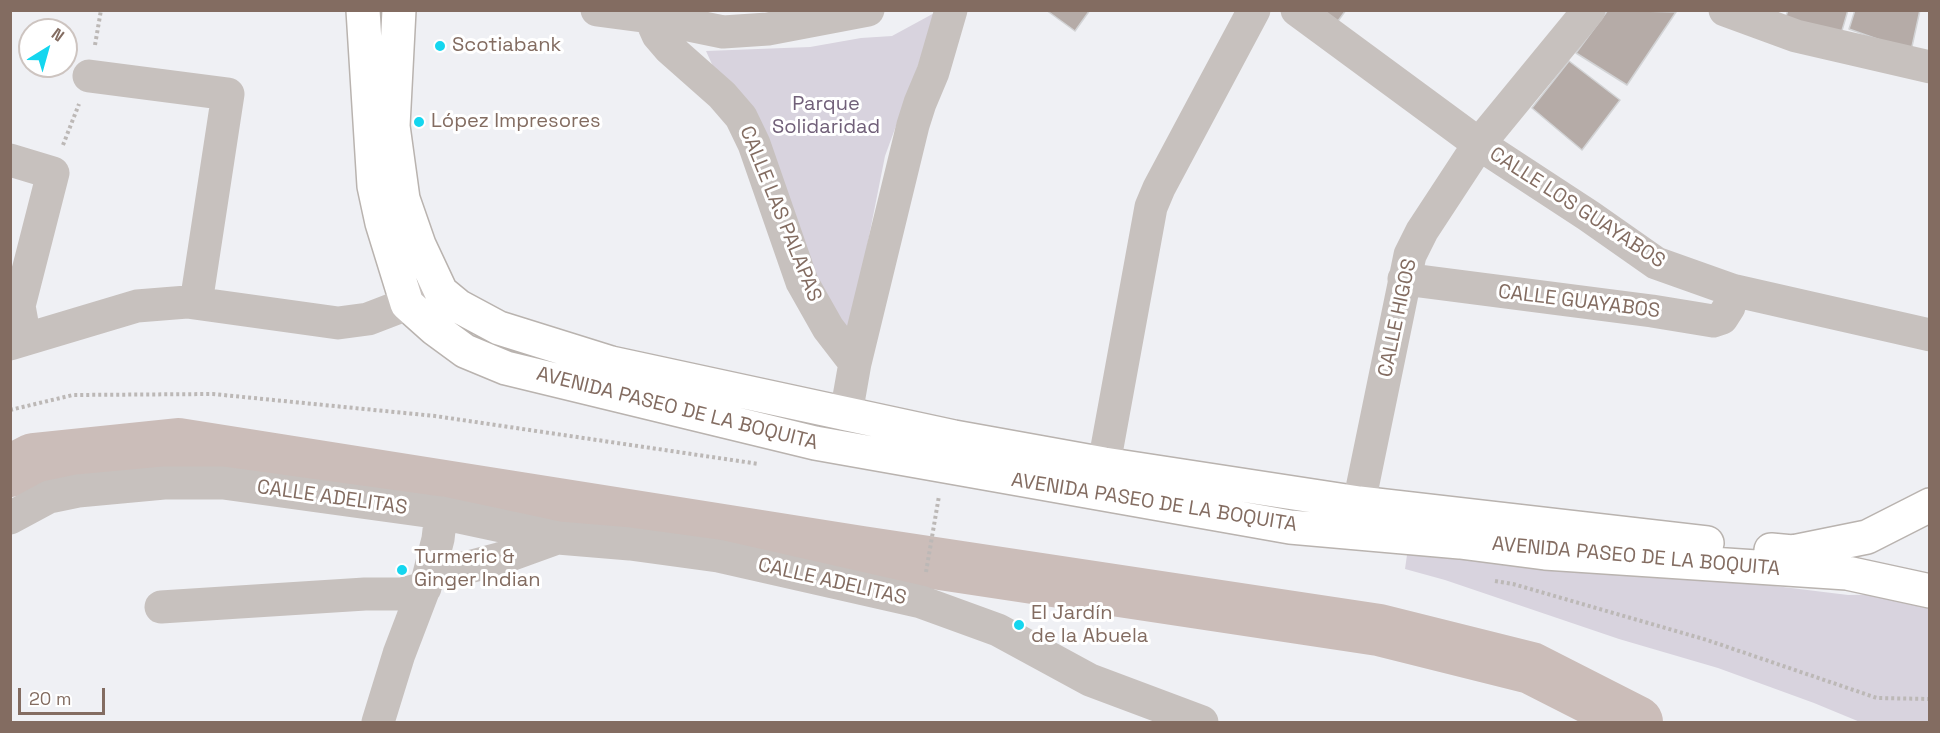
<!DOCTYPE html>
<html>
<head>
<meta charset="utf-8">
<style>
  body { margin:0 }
  #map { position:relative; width:1940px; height:733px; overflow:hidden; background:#eff0f4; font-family:"Space Grotesk",sans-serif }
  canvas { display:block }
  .frame { position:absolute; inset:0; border:12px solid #836c61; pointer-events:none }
  .north { position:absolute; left:18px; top:18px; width:60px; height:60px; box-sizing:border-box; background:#fff; border:2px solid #cdc4c0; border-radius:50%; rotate:37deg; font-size:16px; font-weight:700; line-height:24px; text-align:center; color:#836c61 }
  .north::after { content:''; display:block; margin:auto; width:21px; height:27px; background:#14d6ef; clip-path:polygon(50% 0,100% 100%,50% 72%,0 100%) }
  .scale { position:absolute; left:18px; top:688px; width:87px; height:27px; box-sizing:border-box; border:3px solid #836c61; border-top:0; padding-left:8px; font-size:18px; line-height:21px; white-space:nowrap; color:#836c61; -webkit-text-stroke:4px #fff; paint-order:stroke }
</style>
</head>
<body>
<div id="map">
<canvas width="1940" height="733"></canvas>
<div class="frame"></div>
<div class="north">N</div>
<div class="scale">20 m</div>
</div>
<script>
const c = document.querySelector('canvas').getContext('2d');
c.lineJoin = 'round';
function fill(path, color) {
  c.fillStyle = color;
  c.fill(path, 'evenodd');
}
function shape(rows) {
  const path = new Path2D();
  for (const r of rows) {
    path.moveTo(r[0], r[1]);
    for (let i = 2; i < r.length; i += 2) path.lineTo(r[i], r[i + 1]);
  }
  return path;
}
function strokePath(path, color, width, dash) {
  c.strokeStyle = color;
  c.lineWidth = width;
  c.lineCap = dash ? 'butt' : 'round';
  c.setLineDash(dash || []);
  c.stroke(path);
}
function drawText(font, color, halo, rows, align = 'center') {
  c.font = font + ' "Space Grotesk",sans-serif';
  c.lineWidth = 6;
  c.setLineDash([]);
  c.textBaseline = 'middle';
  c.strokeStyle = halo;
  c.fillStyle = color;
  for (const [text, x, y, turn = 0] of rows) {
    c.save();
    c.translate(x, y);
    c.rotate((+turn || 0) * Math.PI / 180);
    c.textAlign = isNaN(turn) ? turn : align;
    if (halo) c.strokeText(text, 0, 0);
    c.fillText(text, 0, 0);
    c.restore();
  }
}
fill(shape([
  [938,11,885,156,849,337,801,261,706,51,810,47,861,38,892,36],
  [1409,541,1848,595,1929,594,1929,722,1860,722,1814,703,1718,668,1619,639,1445,580,1405,569]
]), '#d8d3de');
strokePath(shape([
  [10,471,33,459,178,444,861,552,1379,630,1531,668,1637,722]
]), '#cbbdb9', 52);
const building = shape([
  [1046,10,1090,10,1075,31,1046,10],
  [1322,10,1346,10,1338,21,1322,10],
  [1608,10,1676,12,1627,85,1576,53,1608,10],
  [1788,10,1848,10,1841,34,1785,19,1788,10],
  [1855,10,1920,10,1911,51,1849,29,1855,10],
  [1569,61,1620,100,1582,150,1532,108,1569,61]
]);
fill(building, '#b5aba7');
strokePath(building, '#d2d3d5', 1.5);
const major = shape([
  [363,10,374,186,382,223,407,304,435,329,465,351,506,368,815,443,1290,527,1460,542,1545,553,1847,573,1930,591],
  [399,10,393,126,403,199,419,245,441,292,458,306,499,328,611,363,954,437,1104,464,1359,503,1707,543],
  [1771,550,1793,552,1867,537,1930,505]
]);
strokePath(major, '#b9b3af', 36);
strokePath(shape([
  [95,45,101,10],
  [63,145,79,104],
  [10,410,73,395,213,394,435,416,759,464],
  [926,572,939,496],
  [1495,581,1513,584,1707,640,1877,698,1930,699]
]), '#bcb8b6', 4, [3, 3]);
strokePath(shape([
  [597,10,650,17,723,32,768,29,868,10],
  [1297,10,1479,144,1589,216,1656,263,1732,290,1930,335],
  [1725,10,1796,36,1930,67],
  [650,17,658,35,670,49,722,95,741,117,754,144,802,282,828,328,855,363],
  [89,76,228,94,196,303],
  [10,160,53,173,19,306,25,339],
  [1404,279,1652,311,1713,321,1722,318,1729,307,1732,290],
  [10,344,137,306,187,302,338,323,368,319,433,294],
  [846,414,855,363,913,125,920,103,933,72,951,10],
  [1104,464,1151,207,1159,188,1254,10],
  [1359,503,1410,255,1422,231,1479,144,1589,10],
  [10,518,49,497,78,491,164,483,223,483,441,513,558,538,630,544,718,556,921,602,998,630,1090,680,1202,722],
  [428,578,447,568,465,568,499,559,557,538],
  [161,607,365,594,402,594,425,588],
  [378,722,399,654,428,578,438,539,441,513]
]), '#c7c1be', 33);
strokePath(major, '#fff', 33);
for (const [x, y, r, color] of [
  [440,46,6,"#14d6ef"],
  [419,122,6,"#14d6ef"],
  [402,570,6,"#14d6ef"],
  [1019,625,6,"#14d6ef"]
]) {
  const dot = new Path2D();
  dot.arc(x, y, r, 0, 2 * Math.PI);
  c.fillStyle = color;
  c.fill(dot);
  strokePath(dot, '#fff', 2);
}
drawText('20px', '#836c61', '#fff', [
  ["Scotiabank",452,46],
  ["López Impresores",431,122],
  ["Turmeric &",414,558],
  ["Ginger Indian",414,581],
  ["El Jardín",1031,614],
  ["de la Abuela",1031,637]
], 'left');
drawText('20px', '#716079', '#fff', [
  ["Parque",826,105],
  ["Solidaridad",826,128]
]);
drawText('20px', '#836c61', '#fff', [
  ["CALLE LOS GUAYABOS",1577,208,33],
  ["CALLE LAS PALAPAS",780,214,68],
  ["CALLE GUAYABOS",1579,302,7],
  ["CALLE HIGOS",1398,318,-78],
  ["AVENIDA PASEO DE LA BOQUITA",677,409,14],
  ["CALLE ADELITAS",332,498,8],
  ["AVENIDA PASEO DE LA BOQUITA",1154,503,9],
  ["AVENIDA PASEO DE LA BOQUITA",1636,557,5],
  ["CALLE ADELITAS",832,582,13]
]);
</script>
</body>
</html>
